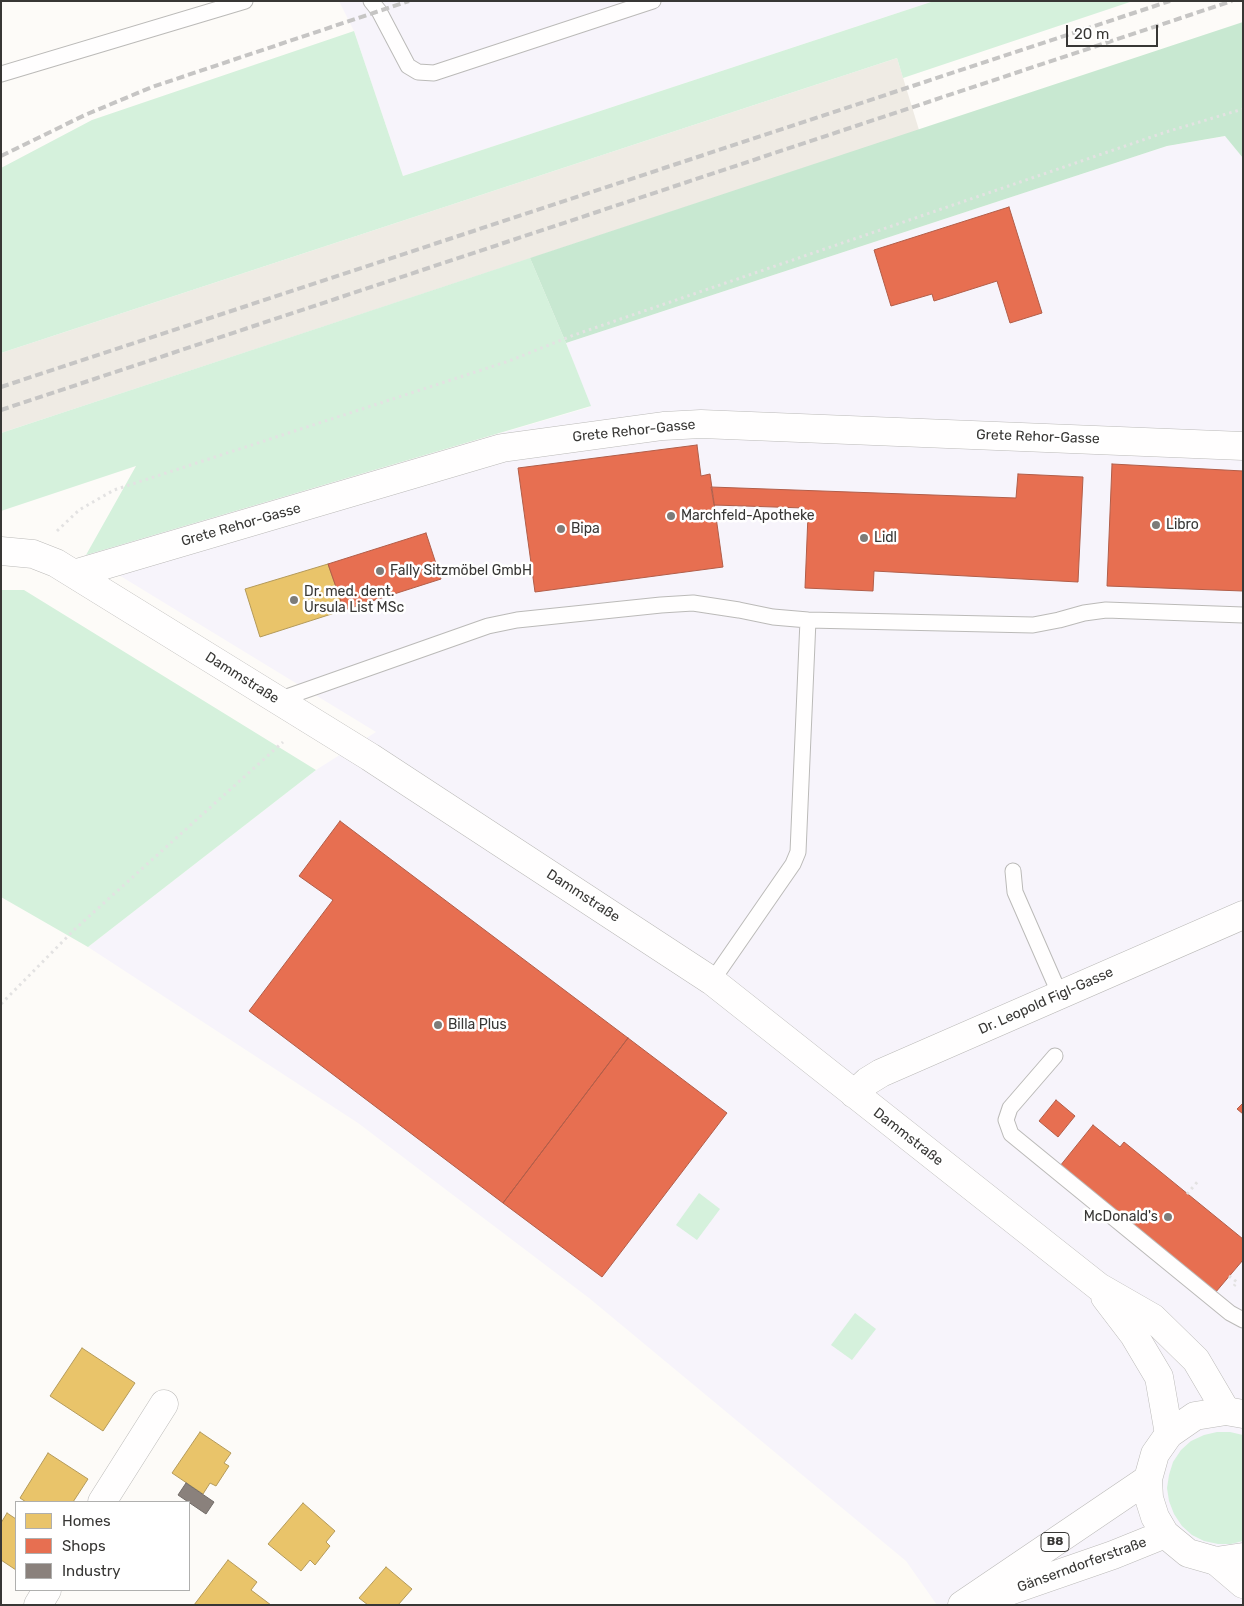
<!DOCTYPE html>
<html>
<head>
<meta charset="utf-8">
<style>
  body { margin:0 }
  #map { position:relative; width:1244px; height:1606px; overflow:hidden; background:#fdfbf8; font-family:Rubik,sans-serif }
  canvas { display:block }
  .frame { position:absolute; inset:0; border:2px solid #383735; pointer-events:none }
  .legend { position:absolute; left:15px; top:1501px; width:175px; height:90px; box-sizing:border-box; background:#fff; border:1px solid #afafae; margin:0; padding:6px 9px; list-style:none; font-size:15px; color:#383735 }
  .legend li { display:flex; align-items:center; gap:10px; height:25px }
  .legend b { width:25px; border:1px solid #afafae }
  .scale { position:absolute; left:1066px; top:25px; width:92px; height:22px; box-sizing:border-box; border:2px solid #383735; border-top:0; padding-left:6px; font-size:15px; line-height:18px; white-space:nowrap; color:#383735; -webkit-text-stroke:4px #fff; paint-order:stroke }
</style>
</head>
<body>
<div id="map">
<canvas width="1244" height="1606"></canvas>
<div class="frame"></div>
<ul class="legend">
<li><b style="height:14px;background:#e9c46a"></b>Homes</li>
<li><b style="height:14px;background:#e76f51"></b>Shops</li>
<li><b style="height:14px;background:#8a817c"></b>Industry</li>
</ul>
<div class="scale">20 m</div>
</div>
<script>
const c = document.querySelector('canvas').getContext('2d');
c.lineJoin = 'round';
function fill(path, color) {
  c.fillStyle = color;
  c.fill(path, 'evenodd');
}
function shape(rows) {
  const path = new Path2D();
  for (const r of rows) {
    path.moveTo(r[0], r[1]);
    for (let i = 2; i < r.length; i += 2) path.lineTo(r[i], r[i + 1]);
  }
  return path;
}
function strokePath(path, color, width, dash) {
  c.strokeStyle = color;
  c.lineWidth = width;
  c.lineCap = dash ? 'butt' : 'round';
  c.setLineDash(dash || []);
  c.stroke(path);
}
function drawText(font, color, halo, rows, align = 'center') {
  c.font = font + ' Rubik,sans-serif';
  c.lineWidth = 5;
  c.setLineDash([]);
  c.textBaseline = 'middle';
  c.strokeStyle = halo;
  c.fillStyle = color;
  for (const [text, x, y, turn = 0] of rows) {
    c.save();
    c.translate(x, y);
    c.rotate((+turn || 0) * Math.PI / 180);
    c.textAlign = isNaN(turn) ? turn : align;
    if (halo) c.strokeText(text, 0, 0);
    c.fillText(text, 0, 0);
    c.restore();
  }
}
fill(shape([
  [339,1,934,1,403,176,354,31],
  [1226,136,1243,158,1243,1605,937,1605,906,1561,589,1298,358,1123,88,947,316,770,376,732,86,555,590,407,566,343,1167,146]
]), '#f7f4fb');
fill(shape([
  [897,58,919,130,1,433,1,353]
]), '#efebe4');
fill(shape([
  [934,1,1133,1,903,78,897,58,1,353,1,168,92,120,354,31,403,176],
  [530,258,566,343,591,406,86,555,136,466,1,511,1,433],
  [1,590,24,590,316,770,88,947,1,897],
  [699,1193,720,1209,697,1240,676,1225],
  [855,1313,876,1329,852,1360,831,1345],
  [1217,1432,1230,1432,1243,1435,1243,1541,1231,1544,1218,1544,1204,1541,1192,1535,1182,1526,1174,1514,1169,1501,1167,1488,1169,1475,1173,1462,1181,1450,1191,1441,1204,1435]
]), '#d5f1dc');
fill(shape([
  [1243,22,1243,158,1225,136,1167,146,566,343,530,258]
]), '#c8e8d1');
const homes = shape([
  [328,564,344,610,260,637,245,589,328,564],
  [82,1348,135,1383,103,1431,50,1396,82,1348],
  [200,1432,231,1453,224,1463,229,1466,216,1486,210,1483,203,1494,172,1473,200,1432],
  [48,1453,88,1479,73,1502,26,1502,20,1498,48,1453],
  [303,1503,335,1531,326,1542,330,1546,315,1565,310,1560,301,1571,268,1544,303,1503],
  [7,1513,16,1519,16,1570,1,1560,1,1523,7,1513],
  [228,1560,257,1582,251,1590,271,1605,194,1605,228,1560],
  [386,1567,412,1589,398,1605,368,1605,359,1598,386,1567]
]);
fill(homes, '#e9c46a');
strokePath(homes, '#b49a5a', 1);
const shops = shape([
  [1009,207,1042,313,1010,323,997,281,934,301,932,294,891,306,874,250,1009,207],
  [697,445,701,476,710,474,723,567,535,592,518,468,697,445],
  [1112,464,1243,471,1243,591,1107,586,1112,464],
  [1018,474,1083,477,1078,582,874,571,873,591,805,588,808,515,804,515,804,508,714,505,711,487,1016,498,1018,474],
  [426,533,441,579,344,610,328,564,426,533],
  [340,821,628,1038,503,1203,249,1011,333,900,299,876,340,821],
  [628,1038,727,1113,602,1277,503,1203,628,1038],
  [1056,1100,1075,1116,1058,1137,1039,1121,1056,1100],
  [1243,1103,1243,1114,1237,1109,1243,1103],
  [1093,1125,1120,1147,1124,1142,1243,1239,1243,1260,1215,1293,1060,1166,1093,1125]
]);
fill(shops, '#e76f51');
strokePath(shops, '#b25e49', 1);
const industry = shape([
  [186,1483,214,1502,206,1514,178,1495,186,1483]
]);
fill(industry, '#8a817c');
strokePath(industry, '#716b67', 1);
const lane = shape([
  [371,1,379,11,408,66,418,72,434,73,653,1],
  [1,74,245,1],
  [278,700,488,626,517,620,661,605,693,603,739,610,773,617,808,620,1033,625,1059,620,1084,613,1106,610,1243,615],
  [1013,871,1015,892,1060,995],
  [712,981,793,864,798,852,808,620],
  [1055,1056,1010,1108,1006,1120,1011,1134,1230,1313,1243,1320]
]);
const street = shape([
  [1,551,33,554,56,563,370,757,712,981,1099,1287,1153,1318,1196,1360,1226,1411],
  [74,574,502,448,663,426,701,424,1243,446],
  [854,1094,868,1081,881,1073,1243,915],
  [1105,1297,1134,1335,1159,1377,1169,1434],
  [102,1502,164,1404],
  [1216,1561,1243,1584],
  [38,1605,47,1590]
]);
const primary = shape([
  [1243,1414,1226,1411,1195,1416,1169,1434,1155,1454,1148,1479,1149,1498,1155,1517,1165,1534,1188,1553,1216,1561,1243,1557],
  [989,1598,1113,1555,1165,1534],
  [962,1605,1148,1479]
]);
strokePath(lane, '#bbbab8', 17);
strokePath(street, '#bbbab8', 29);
strokePath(primary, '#bbbab8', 29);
strokePath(shape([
  [57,531,79,510,114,490,509,361,574,335,1166,132,1243,109],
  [1,1004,75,929,283,742],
  [1187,1194,1199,1180],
  [1229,1276,1237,1282,1234,1286]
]), '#e3e2e2', 3, [2.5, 4]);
strokePath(lane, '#fffefe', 15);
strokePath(street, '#fffefe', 28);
strokePath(primary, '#fffefe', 28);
strokePath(shape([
  [1,156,85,115,152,87,409,1],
  [1,387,1170,1],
  [1,410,1232,1]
]), '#c6c5c4', 4, [8, 4]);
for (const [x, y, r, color] of [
  [671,516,5,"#7d7c79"],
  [1156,525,5,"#7d7c79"],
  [561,529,5,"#7d7c79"],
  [864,538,5,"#7d7c79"],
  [380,571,5,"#7d7c79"],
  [294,600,5,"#7d7c79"],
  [438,1025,5,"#7d7c79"],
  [1168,1217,5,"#7d7c79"]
]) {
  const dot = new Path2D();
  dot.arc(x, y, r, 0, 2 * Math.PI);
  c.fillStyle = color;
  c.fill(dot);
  strokePath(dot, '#fff', 2);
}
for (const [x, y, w] of [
  [1055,1542,28]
]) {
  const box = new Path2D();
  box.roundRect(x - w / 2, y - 9.5, w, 19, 4);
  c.fillStyle = '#fff';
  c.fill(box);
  strokePath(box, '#383735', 1);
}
drawText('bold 12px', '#383735', null, [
  ["B8",1055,1542]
]);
drawText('14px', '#383735', '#fff', [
  ["Grete Rehor-Gasse",634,431,-6],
  ["Grete Rehor-Gasse",1038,437,2],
  ["Grete Rehor-Gasse",241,525,-16],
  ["Dammstraße",242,678,32],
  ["Dammstraße",583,896,33],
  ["Dr. Leopold Figl-Gasse",1046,1001,-24],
  ["Dammstraße",908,1137,38],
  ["Gänserndorferstraße",1082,1565,-20]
]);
drawText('14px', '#383735', '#fff', [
  ["Marchfeld-Apotheke",681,516],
  ["Libro",1166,525],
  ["Bipa",571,529],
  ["Lidl",874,538],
  ["Fally Sitzmöbel GmbH",390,571],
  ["Dr. med. dent.",304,592],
  ["Ursula List MSc",304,608],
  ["Billa Plus",448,1025],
  ["McDonald's",1158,1217,"right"]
], 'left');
</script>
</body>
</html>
